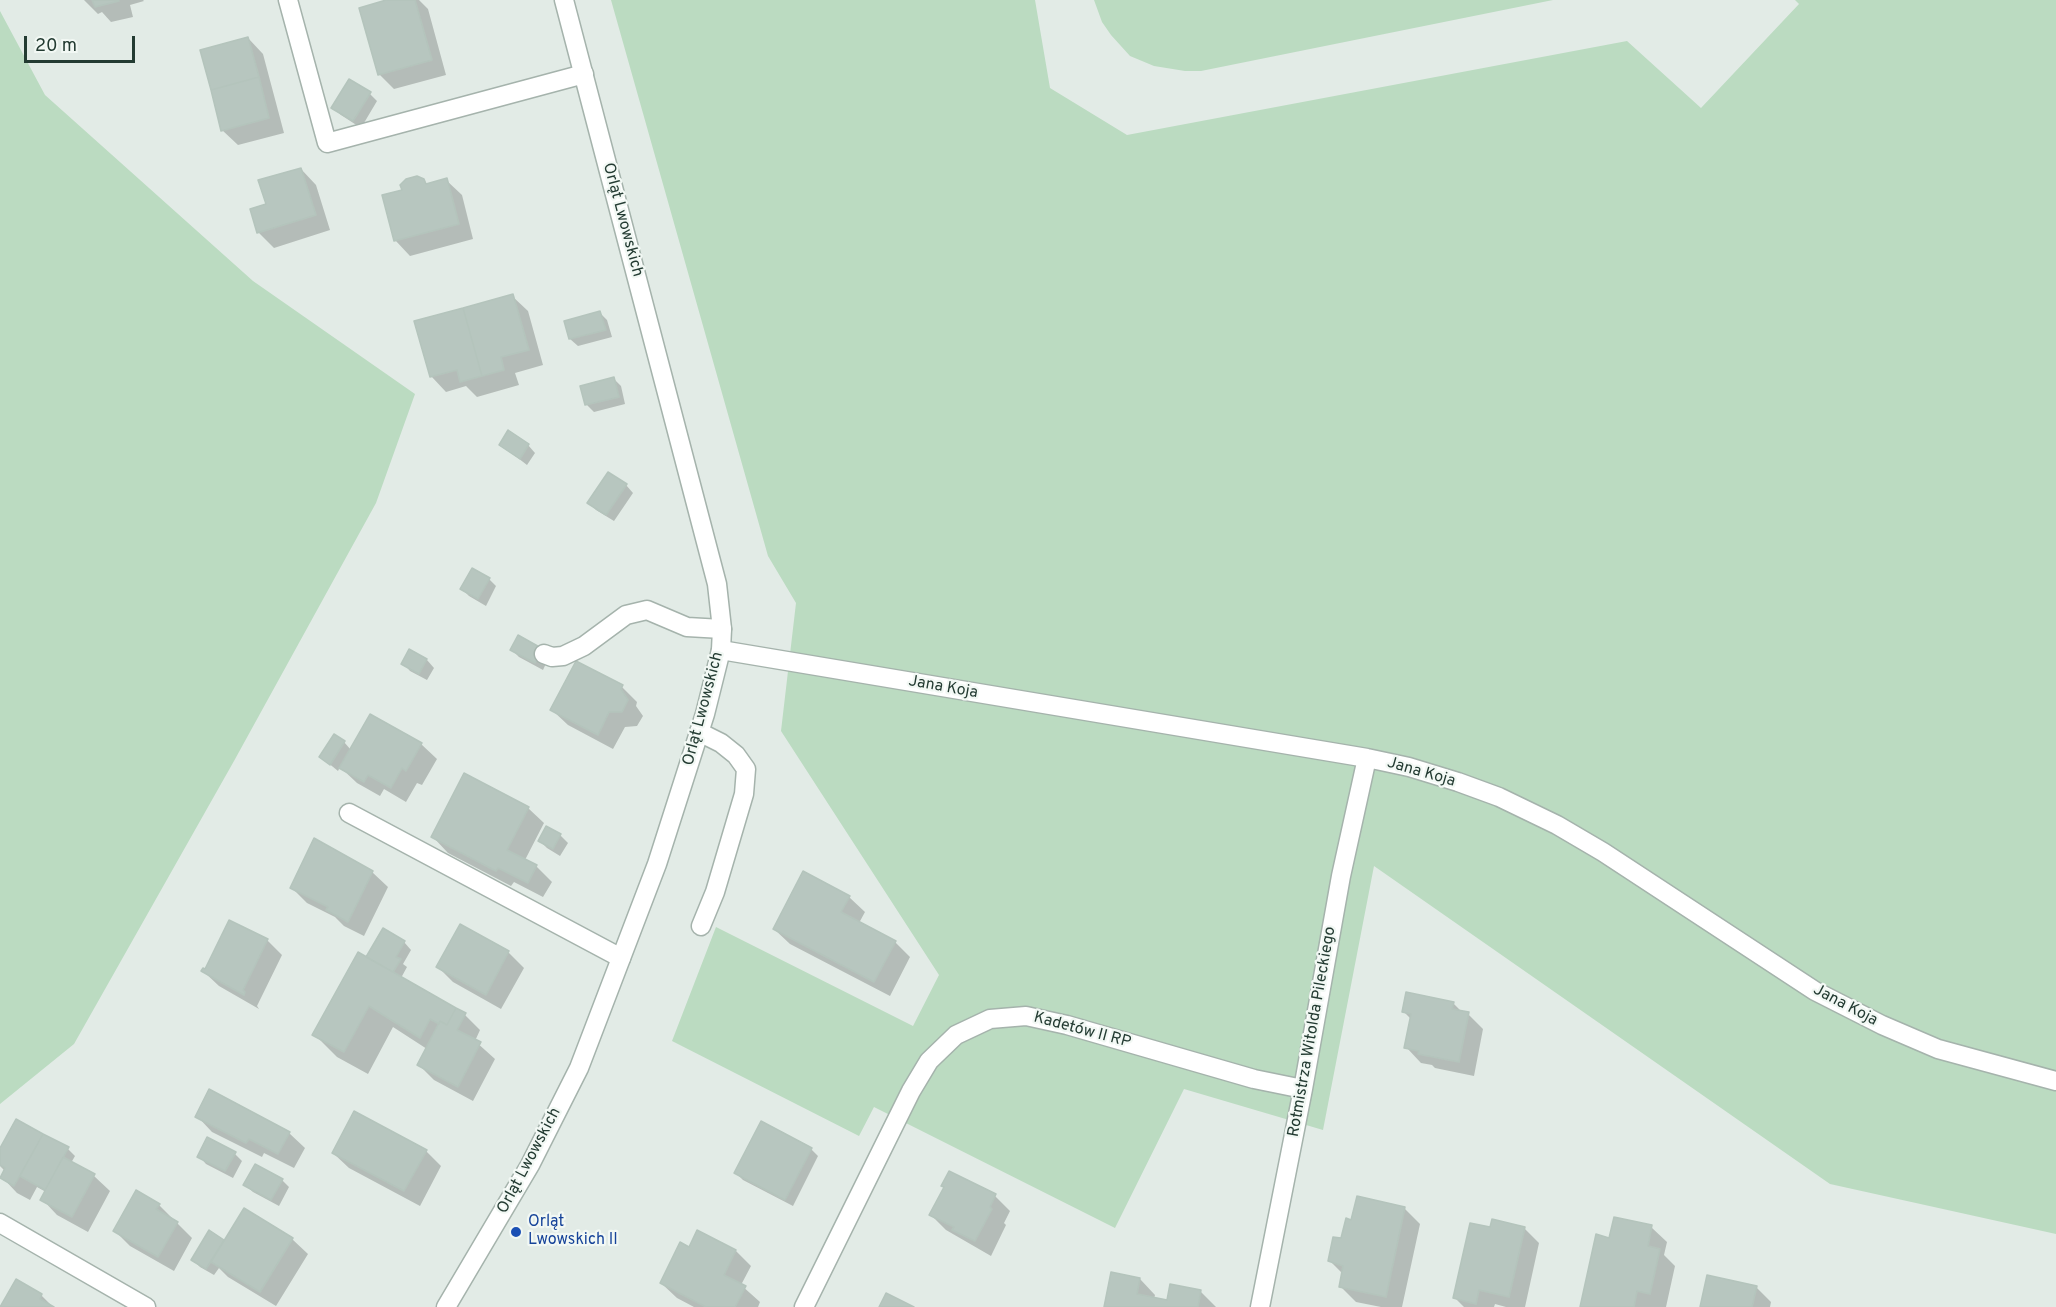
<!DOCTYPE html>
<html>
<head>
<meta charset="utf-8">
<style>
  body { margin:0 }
  #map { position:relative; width:2056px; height:1307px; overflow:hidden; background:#e2ebe6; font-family:Overpass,sans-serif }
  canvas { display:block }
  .scale { position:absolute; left:24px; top:36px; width:111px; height:27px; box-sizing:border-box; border:3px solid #233b32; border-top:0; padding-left:8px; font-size:18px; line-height:21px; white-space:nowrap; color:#233b32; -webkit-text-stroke:4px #f2f8f4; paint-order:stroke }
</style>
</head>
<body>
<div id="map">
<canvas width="2056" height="1307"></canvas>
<div class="scale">20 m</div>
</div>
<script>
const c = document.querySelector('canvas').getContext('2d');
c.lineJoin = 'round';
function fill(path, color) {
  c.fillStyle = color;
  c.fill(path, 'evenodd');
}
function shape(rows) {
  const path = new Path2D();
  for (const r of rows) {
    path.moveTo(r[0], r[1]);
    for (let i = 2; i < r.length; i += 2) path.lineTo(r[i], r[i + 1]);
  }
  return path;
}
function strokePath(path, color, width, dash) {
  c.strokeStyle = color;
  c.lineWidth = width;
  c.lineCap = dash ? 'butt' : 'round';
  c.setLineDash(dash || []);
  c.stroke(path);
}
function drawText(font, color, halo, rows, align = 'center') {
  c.font = font + ' Overpass,sans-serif';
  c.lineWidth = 4.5;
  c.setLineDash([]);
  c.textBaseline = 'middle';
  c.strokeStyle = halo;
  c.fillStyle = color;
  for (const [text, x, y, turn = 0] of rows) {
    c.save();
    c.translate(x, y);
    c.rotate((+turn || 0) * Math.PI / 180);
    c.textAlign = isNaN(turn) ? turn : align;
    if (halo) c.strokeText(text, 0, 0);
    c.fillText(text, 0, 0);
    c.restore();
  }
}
fill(shape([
  [611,0,1035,0,1050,88,1127,135,1627,41,1701,108,1799,4,1795,0,2056,0,2056,1234,1830,1184,1374,866,1323,1130,1184,1089,1115,1228,874,1107,859,1136,672,1041,716,927,913,1026,939,975,781,731,796,603,768,556],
  [1094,0,1553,0,1201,71,1185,71,1154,66,1130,56,1111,35,1102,22],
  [0,11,45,95,253,281,415,394,376,503,234,761,74,1044,0,1104]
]), '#bbdbc1');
fill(shape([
  [84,0,143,0,144,1,130,5,133,17,111,22,102,12,98,14],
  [392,0,419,0,428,9,446,75,394,89,379,74],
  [248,38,263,54,284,133,238,145,222,130],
  [370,94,377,101,361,128,341,115,333,108],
  [301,169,316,185,330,230,274,248,258,232],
  [446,180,462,195,473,239,410,256,395,240,404,191,424,181,428,185],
  [512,296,528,311,543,365,515,373,519,385,477,397,466,386,446,392,431,376],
  [600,313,607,320,612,337,578,346,570,339,566,322],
  [614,379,621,386,625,404,594,412,587,405,582,387],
  [501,445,528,445,535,453,527,465],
  [626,485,633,493,614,521,596,510,589,503],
  [489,579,496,586,486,606,469,596,462,589],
  [512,650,549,657,543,670,519,657],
  [409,651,427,660,434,668,427,680,410,671,403,663],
  [622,687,637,702,636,706,643,716,637,726,625,727,613,749,568,725,552,710],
  [371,716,421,744,437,759,422,785,417,783,406,802,384,789,380,796,357,783,340,767,338,771,321,757,344,742,351,750],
  [528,808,544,823,525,860,536,866,552,882,543,897,514,882,511,886,448,853,433,837],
  [560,835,568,843,560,856,547,848,540,841],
  [372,872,388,887,364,936,344,926,335,917,307,903,292,888],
  [849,897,865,912,859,923,895,942,910,957,890,996,790,944,774,929],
  [460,926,508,952,524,968,501,1009,453,982,438,967],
  [267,940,282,955,257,1006,259,1009,219,986,203,971],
  [404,942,411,950,403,964,407,967,401,978,465,1015,480,1030,475,1041,495,1059,473,1101,434,1080,419,1065,427,1049,393,1027,368,1074,337,1057,314,1034,366,959],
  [1453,1003,1463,1013,1468,1014,1483,1029,1474,1076,1435,1068,1432,1065,1421,1063,1406,1047,1411,1019,1404,1012],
  [197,1116,289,1133,305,1148,294,1168,264,1153,262,1157,212,1132],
  [42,1135,68,1149,75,1156,71,1163,94,1176,110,1191,88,1232,57,1215,42,1199,46,1192,37,1187,30,1200,17,1193,2,1177,5,1171,0,1166,0,1151],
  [811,1149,818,1156,793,1206,743,1180,736,1173],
  [426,1151,441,1166,420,1206,349,1168,333,1153],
  [235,1154,242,1161,233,1178,206,1164,199,1156],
  [282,1180,289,1187,279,1206,253,1192,245,1185],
  [995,1196,1010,1211,1004,1223,1006,1225,991,1256,946,1230,931,1215],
  [159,1205,192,1238,174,1271,130,1246,115,1231],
  [1404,1208,1420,1224,1402,1307,1381,1307,1356,1302,1340,1286,1343,1274,1329,1260,1353,1222],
  [1651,1227,1667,1242,1664,1255,1675,1266,1666,1307,1581,1307,1610,1239],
  [1524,1228,1539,1243,1525,1307,1506,1307,1495,1304,1494,1307,1464,1307,1455,1298,1491,1229],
  [292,1239,308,1254,276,1306,228,1277,219,1268,214,1275,200,1267,193,1260,223,1241],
  [690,1249,736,1251,751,1266,741,1285,760,1302,758,1307,694,1307,677,1298,661,1283],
  [1140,1279,1155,1295,1154,1299,1168,1302,1200,1291,1216,1307,1106,1307],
  [17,1281,41,1295,53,1307,2,1307],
  [1756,1287,1771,1302,1770,1307,1701,1307]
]), '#0003');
const building = shape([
  [92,0,118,0,119,1,95,7,92,0],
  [386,0,415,0,432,60,378,75,359,8,386,0],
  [248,37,259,77,211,90,200,50,248,37],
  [259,77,269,118,221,131,211,90,259,77],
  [349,79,371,92,353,121,331,108,349,79],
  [301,168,316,215,257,233,250,209,266,204,258,180,301,168],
  [417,176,424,179,426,184,447,178,459,224,394,241,382,195,402,190,400,185,406,179,417,176],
  [513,294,529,350,501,357,504,370,482,376,463,308,513,294],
  [463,308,482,376,460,382,457,370,430,377,414,321,463,308],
  [600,311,606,330,569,339,564,321,600,311],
  [614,377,619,397,585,405,580,386,614,377],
  [508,430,529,444,520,459,499,445,508,430],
  [608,472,627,484,606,515,587,503,608,472],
  [472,568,490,578,478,599,460,589,472,568],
  [518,635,543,649,535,663,510,650,518,635],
  [409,649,427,659,419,674,401,664,409,649],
  [576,661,623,685,621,689,628,700,622,712,609,712,598,735,550,710,576,661],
  [370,714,422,743,406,771,402,768,391,788,368,775,364,782,339,768,370,714],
  [334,734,345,741,330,765,319,757,334,734],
  [464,773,529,807,507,850,537,865,528,883,498,868,496,871,431,837,464,773],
  [546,826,561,834,553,849,538,841,546,826],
  [314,838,373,871,348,922,326,910,328,907,290,888,314,838],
  [803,871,850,896,841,912,896,941,874,982,773,929,803,871],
  [229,920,268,939,243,990,245,992,244,995,201,971,203,968,205,969,229,920],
  [460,924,509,951,486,995,436,967,460,924],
  [383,928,405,941,396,957,401,959,393,972,366,957,383,928],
  [358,952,456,1008,447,1025,440,1021,439,1024,430,1019,420,1038,369,1006,344,1052,312,1035,358,952],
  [1406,992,1454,1002,1452,1009,1469,1012,1459,1062,1418,1054,1419,1051,1404,1048,1411,1014,1402,1012,1406,992],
  [456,1008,466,1013,457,1030,481,1042,458,1087,417,1065,440,1021,447,1025,456,1008],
  [209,1089,290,1132,278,1154,249,1139,246,1143,195,1117,209,1089],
  [354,1111,427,1150,404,1191,332,1153,354,1111],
  [16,1119,43,1134,14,1186,0,1178,5,1168,0,1165,0,1148,16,1119],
  [761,1121,812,1148,785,1200,734,1173,761,1121],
  [43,1134,69,1147,45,1190,20,1176,43,1134],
  [207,1137,236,1152,225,1171,197,1157,207,1137],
  [63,1157,95,1174,72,1217,40,1200,63,1157],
  [255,1164,283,1179,271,1200,243,1185,255,1164],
  [949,1171,996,1194,990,1207,992,1209,975,1241,952,1230,954,1227,929,1215,944,1187,941,1186,949,1171],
  [136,1190,160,1204,156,1209,178,1222,158,1257,113,1231,136,1190],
  [1357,1196,1405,1207,1386,1297,1339,1287,1343,1266,1328,1261,1333,1237,1341,1238,1346,1218,1351,1220,1357,1196],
  [244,1208,293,1238,260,1292,211,1262,244,1208],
  [1614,1217,1652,1225,1648,1246,1660,1249,1650,1294,1637,1291,1634,1307,1580,1307,1596,1234,1609,1238,1614,1217],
  [1492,1219,1525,1227,1509,1297,1479,1290,1476,1304,1453,1298,1470,1223,1490,1227,1492,1219],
  [209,1230,224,1240,206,1269,191,1260,209,1230],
  [697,1230,736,1250,724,1275,746,1286,735,1307,706,1307,660,1283,680,1242,689,1247,697,1230],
  [1111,1272,1140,1278,1137,1294,1167,1300,1170,1284,1201,1290,1198,1307,1104,1307,1111,1272],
  [1707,1275,1757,1286,1752,1307,1700,1307,1707,1275],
  [16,1279,42,1294,40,1299,54,1307,0,1307,16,1279],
  [886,1293,914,1307,879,1307,886,1293]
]);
fill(building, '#b7c6bf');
strokePath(building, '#b4c4bc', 1.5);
const service = shape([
  [544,654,552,657,563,656,584,646,626,615,647,610,687,627,722,629],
  [699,732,721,743,736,755,746,769,744,794,715,892,701,926],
  [349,813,621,958],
  [0,1223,146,1307]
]);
const minor = shape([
  [288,0,327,143,584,74],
  [721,650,1367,758,1409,767,1458,782,1499,797,1557,825,1603,852,1815,991,1882,1025,1938,1049,2056,1081],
  [804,1307,911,1091,929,1061,956,1035,990,1019,1026,1016,1067,1025,1254,1079,1303,1089],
  [1260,1307,1303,1089,1341,876,1367,758]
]);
const tertiary = shape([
  [446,1307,530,1165,579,1068,657,864,705,714,721,650,722,629,717,584,564,0]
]);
strokePath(service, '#a5b3ac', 21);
strokePath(minor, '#a5b3ac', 21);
strokePath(tertiary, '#a5b3ac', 21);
strokePath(service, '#fff', 18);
strokePath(minor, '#fff', 18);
strokePath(tertiary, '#fff', 18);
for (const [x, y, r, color] of [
  [516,1232,6,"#1a4fb4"]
]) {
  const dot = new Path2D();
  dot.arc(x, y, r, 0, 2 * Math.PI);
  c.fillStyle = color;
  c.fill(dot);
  strokePath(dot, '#f2f8f4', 2);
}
drawText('16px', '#233b32', '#f2f8f4', [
  ["Orląt Lwowskich",622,220,75],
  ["Jana Koja",943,688,10],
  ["Orląt Lwowskich",704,709,-75],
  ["Jana Koja",1421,773,16],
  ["Jana Koja",1845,1006,28],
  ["Kadetów II RP",1082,1031,15],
  ["Rotmistrza Witolda Pileckiego",1313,1032,-80],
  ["Orląt Lwowskich",530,1161,-62]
]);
drawText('16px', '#164399', '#f2f8f4', [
  ["Orląt",528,1223],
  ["Lwowskich II",528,1241]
], 'left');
</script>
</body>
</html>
